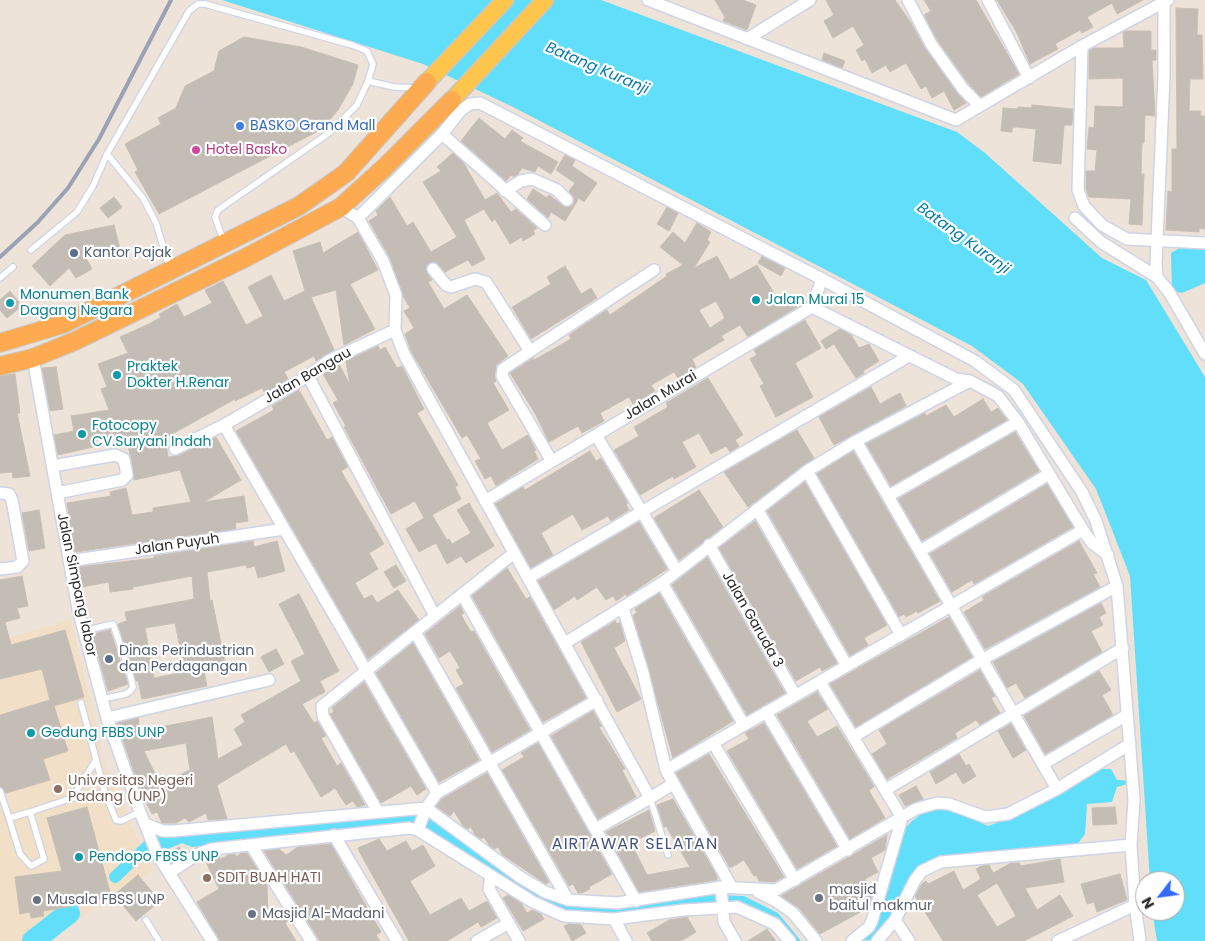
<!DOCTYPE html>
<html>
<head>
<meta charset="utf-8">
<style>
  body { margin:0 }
  #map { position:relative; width:1205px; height:941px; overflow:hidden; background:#ede3d9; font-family:Poppins,sans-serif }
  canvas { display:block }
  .north { position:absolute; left:1135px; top:871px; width:50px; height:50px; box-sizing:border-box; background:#fff; border:1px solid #a9a9a9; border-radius:50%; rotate:240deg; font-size:14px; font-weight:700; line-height:20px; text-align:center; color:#292929 }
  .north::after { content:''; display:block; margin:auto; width:18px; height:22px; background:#346bff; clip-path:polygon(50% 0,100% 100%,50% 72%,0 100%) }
</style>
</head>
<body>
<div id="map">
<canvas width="1205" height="941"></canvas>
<div class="north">N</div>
</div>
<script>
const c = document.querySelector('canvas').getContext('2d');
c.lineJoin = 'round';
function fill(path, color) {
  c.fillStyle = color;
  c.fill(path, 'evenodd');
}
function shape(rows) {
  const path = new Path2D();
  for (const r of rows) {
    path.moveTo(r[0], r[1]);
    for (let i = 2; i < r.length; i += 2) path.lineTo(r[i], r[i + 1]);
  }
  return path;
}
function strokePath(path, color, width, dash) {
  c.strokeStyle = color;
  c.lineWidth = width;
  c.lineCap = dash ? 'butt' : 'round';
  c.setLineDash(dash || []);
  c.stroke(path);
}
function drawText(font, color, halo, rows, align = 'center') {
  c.font = font + ' Poppins,sans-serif';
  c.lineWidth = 4.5;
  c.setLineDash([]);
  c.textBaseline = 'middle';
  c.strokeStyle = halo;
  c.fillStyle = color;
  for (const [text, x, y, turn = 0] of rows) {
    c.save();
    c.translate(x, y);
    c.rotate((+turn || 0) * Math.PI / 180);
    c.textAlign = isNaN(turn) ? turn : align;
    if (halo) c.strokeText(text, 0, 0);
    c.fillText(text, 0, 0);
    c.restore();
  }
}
fill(shape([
  [71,620,104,760,132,827,154,869,47,941,0,941,0,640]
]), '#f1dfc7');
fill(shape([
  [222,0,601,0,957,132,985,153,1102,258,1146,280,1205,377,1205,941,1157,941,1152,911,1175,911,1175,881,1150,881,1130,576,1096,489,1023,384,972,346,515,108,423,64],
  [1185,245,1205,248,1205,283,1182,293,1172,291,1171,253],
  [1096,769,1111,769,1117,780,1138,781,1117,787,1112,802,1087,804,1085,834,1076,846,934,862,877,939,860,941,867,936,881,904,904,830,912,821,924,812,940,808,950,809,988,826,1013,817],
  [422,812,541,892,638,905,710,895,744,896,778,913,801,941,793,941,730,903,608,917,552,909,417,825,192,847,182,843,168,849,151,843,149,839,369,815]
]), '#61defa');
strokePath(shape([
  [115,877,151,843,162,842]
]), '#61defa', 12);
strokePath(shape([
  [33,941,69,913]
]), '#61defa', 22);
const building = shape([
  [715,0,743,0,756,5,747,30,723,21,725,17,715,0],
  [826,0,895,0,911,23,925,48,966,103,954,110,944,91,932,98,926,86,921,89,906,63,890,72,886,65,872,73,865,59,862,61,856,50,864,45,853,26,833,38,824,21,834,15,826,0],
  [924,0,976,0,1019,74,981,97,969,84,937,40,924,15,931,11,924,0],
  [997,0,1143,0,1117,14,1112,3,1087,17,1093,27,1082,33,1080,30,1055,44,1058,49,1030,64,1017,33,997,0],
  [1176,8,1198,9,1197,35,1202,35,1203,79,1190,79,1189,111,1201,111,1200,116,1205,116,1205,229,1199,228,1199,232,1166,230,1168,191,1172,192,1172,149,1177,149,1176,8],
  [1125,31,1151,31,1151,50,1156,50,1156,60,1152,60,1155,116,1145,115,1144,143,1142,143,1141,174,1144,174,1142,225,1129,224,1131,199,1089,197,1086,189,1086,171,1095,171,1097,150,1087,149,1089,127,1094,128,1095,106,1123,107,1123,78,1089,79,1089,51,1094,48,1124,48,1123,32,1125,31],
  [244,37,301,47,358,65,353,84,338,110,322,129,159,214,135,172,138,170,125,144,161,124,158,118,176,108,185,86,214,71,219,51,244,37],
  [824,53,845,61,842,68,822,60,824,53],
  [1032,105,1073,109,1072,125,1064,125,1061,164,1033,161,1036,129,1016,127,1012,128,1012,132,1001,131,1003,108,1018,109,1018,107,1032,108,1032,105],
  [479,118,505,139,512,130,523,138,520,141,558,162,551,174,538,166,535,172,522,168,518,174,514,177,511,175,506,181,461,141,479,118],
  [453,153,463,162,485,200,497,193,511,212,516,209,537,228,533,231,535,234,523,241,522,237,510,244,495,219,492,222,484,209,464,220,485,259,472,266,468,260,445,272,435,262,429,263,426,267,427,273,432,280,428,282,444,309,467,295,508,356,496,365,495,375,496,381,493,383,509,410,487,423,502,450,528,435,536,450,534,451,538,459,496,486,491,476,485,479,475,461,481,459,467,435,462,438,411,351,405,334,414,328,404,311,410,308,403,296,390,258,369,221,378,215,376,211,390,197,407,226,413,222,431,252,457,237,423,182,441,171,437,167,453,153],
  [565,155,575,160,572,166,597,183,584,202,579,198,565,221,551,212,548,218,527,199,533,189,547,198,549,195,565,207,573,205,574,199,569,191,575,183,556,170,565,155],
  [114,197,122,207,108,218,100,208,114,197],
  [667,207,678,213,669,231,657,224,667,207],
  [697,223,711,232,707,240,710,242,694,268,717,256,730,280,757,265,780,303,790,297,797,307,748,337,740,325,721,336,724,340,692,359,696,367,678,378,674,372,651,385,655,391,633,404,629,397,600,413,604,421,582,433,578,426,549,442,536,415,510,373,533,358,534,360,571,339,569,335,605,311,607,310,610,315,667,276,666,274,683,265,660,247,673,232,685,243,697,223],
  [716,301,725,318,710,328,699,310,716,301],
  [114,225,120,249,85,256,92,269,76,278,69,268,50,286,32,266,65,235,114,225],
  [358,232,378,270,350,284,375,329,344,345,336,290,311,297,334,350,316,361,314,356,284,372,288,379,265,393,262,388,235,401,235,399,165,438,168,457,178,456,216,437,241,480,204,502,244,496,248,521,235,523,236,529,75,552,67,503,111,496,110,492,126,488,132,515,153,512,153,508,191,502,180,470,134,480,131,458,125,435,91,441,93,447,58,455,54,435,74,431,71,416,109,410,101,389,107,387,98,364,128,353,120,337,149,324,161,317,159,314,177,304,184,317,212,303,205,290,223,281,246,325,263,316,248,287,271,275,284,301,305,291,293,251,320,242,323,253,358,232],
  [762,256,785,268,781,276,758,263,762,256],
  [565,266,581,294,591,288,597,298,531,339,512,307,551,284,547,277,565,266],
  [10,291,22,306,7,318,0,310,0,300,10,291],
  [805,320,821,348,795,363,813,397,776,417,760,386,764,384,750,359,757,355,754,350,805,320],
  [840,329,851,335,859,348,869,344,879,361,863,371,864,373,856,378,834,344,826,349,821,341,840,329],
  [378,346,380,350,385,347,397,368,402,366,424,409,417,413,458,485,455,487,461,499,432,515,447,540,449,539,452,544,471,533,457,510,469,503,494,546,466,563,461,556,447,564,436,543,419,552,406,529,424,518,415,501,391,514,344,427,346,426,333,403,338,400,323,374,339,364,350,385,346,361,378,346],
  [56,367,63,409,50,411,42,368,56,367],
  [15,374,20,413,17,413,30,476,13,478,12,472,0,473,0,376,15,374],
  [708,378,743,435,735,440,739,446,730,452,726,446,711,454,699,433,682,442,696,467,674,479,673,476,640,495,614,450,639,436,634,427,668,407,666,403,708,378],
  [871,387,880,404,900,393,906,406,834,445,819,417,871,387],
  [299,390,327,440,332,437,348,467,341,471,384,544,369,553,378,569,355,583,364,599,372,595,377,603,398,590,419,620,368,659,236,431,274,410,272,406,299,390],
  [983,399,991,412,998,408,1007,420,891,486,866,444,925,413,926,416,946,405,954,417,983,399],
  [797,430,814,458,748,507,724,472,797,430],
  [1015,432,1039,471,922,541,898,499,1015,432],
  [590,451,596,461,601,458,628,503,626,504,629,510,611,521,608,516,582,530,573,514,541,533,553,555,531,568,495,504,523,487,525,490,590,451],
  [853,451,940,601,918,613,917,611,906,617,904,614,899,617,817,474,853,451],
  [805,482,887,625,864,638,868,645,850,656,767,511,805,482],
  [1047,484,1073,527,974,584,972,580,952,592,930,554,1047,484],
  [699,490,723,527,679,560,654,518,699,490],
  [39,510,45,548,29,551,22,513,39,510],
  [755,521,837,663,822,671,820,667,796,681,719,548,755,521],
  [639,522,667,569,627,596,626,594,616,601,613,596,606,600,597,587,577,600,575,596,554,610,538,581,639,522],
  [253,541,254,547,277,541,285,571,258,578,255,566,247,568,246,565,207,572,210,601,212,600,226,667,204,671,207,686,142,699,138,681,136,681,118,624,127,621,125,612,194,599,192,576,133,587,133,589,110,592,109,582,82,587,78,567,155,558,154,556,253,541],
  [175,623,185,672,154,678,145,628,175,623],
  [1079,541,1097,573,1093,574,1100,587,985,649,964,612,984,600,982,597,1079,541],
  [707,557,785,693,747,715,672,585,707,557],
  [396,565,406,581,394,588,384,572,396,565],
  [507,568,526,599,530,597,586,698,543,722,472,596,507,568],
  [22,576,28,606,17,608,20,618,5,622,11,645,65,630,84,697,54,706,68,751,43,759,50,780,6,793,0,786,0,715,50,700,42,669,0,679,0,580,22,576],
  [659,593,733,721,673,758,633,615,637,613,635,609,659,593],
  [299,594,339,671,320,681,325,692,302,704,314,723,317,721,326,736,321,738,337,766,341,763,365,805,357,807,353,801,346,805,335,788,321,797,294,751,291,753,286,744,217,785,227,819,208,820,206,813,189,822,185,818,176,823,162,823,157,812,152,814,141,792,117,723,138,718,140,731,212,717,218,759,243,745,234,729,245,722,241,715,301,681,291,661,305,654,279,604,299,594],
  [186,743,190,770,160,784,144,751,186,743],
  [1101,603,1106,613,1099,617,1103,625,1091,631,1102,652,1025,698,1016,683,1007,688,993,662,1101,603],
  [460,606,464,613,461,615,471,632,474,631,530,730,492,752,456,688,464,684,456,670,460,668,450,651,439,658,425,634,460,606],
  [949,617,972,657,856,727,830,684,949,617],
  [615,621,617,624,620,622,625,641,614,648,641,699,617,712,581,642,615,621],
  [110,630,128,684,108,691,92,634,110,630],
  [413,643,479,760,439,782,376,673,413,643],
  [276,649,284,664,269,672,261,657,276,649],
  [980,670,995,696,991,698,1000,713,980,725,976,720,955,733,957,738,887,779,872,754,887,744,879,730,980,670],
  [1099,671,1111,690,1102,695,1113,715,1045,754,1024,716,1099,671],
  [364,682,426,789,417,795,411,786,381,803,330,714,334,712,332,708,364,682],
  [817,692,828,709,807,721,817,737,837,726,874,786,869,791,885,818,850,839,777,715,817,692],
  [593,711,602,726,599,727,625,769,622,770,636,797,598,819,551,736,593,711],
  [764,723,837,846,797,869,727,751,749,739,745,733,764,723],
  [1011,724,1026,750,1013,758,998,731,1011,724],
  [538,743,612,874,589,887,590,889,582,893,578,893,573,884,569,886,502,770,524,757,521,753,538,743],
  [709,754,784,877,774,882,759,881,756,875,754,876,744,860,730,868,676,773,709,754],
  [959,754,966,766,969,764,976,776,963,784,956,772,936,784,930,772,959,754],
  [487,773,549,882,546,884,503,855,498,847,494,849,489,845,484,837,481,839,475,835,471,827,468,829,463,826,454,811,450,816,436,806,442,799,487,773],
  [916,786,923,799,905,806,899,795,916,786],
  [673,799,717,876,717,880,639,892,606,832,649,810,655,831,631,843,647,875,690,867,666,826,664,827,657,805,673,799],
  [87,807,111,896,68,907,43,911,44,916,31,918,30,912,20,914,15,877,62,871,47,818,87,807],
  [1115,807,1117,824,1093,825,1092,808,1115,807],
  [887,835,885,850,871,858,878,872,865,879,873,892,869,904,864,906,866,909,820,934,799,908,781,896,887,835],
  [379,839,387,851,406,841,412,851,423,845,435,866,410,881,430,915,461,898,469,911,487,901,497,918,481,927,478,922,447,941,409,941,359,851,358,848,379,839],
  [331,844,381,932,376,935,380,941,320,941,264,851,279,849,286,855,298,847,331,844],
  [179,847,184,854,171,863,166,855,179,847],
  [241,853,247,853,267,885,268,916,281,908,289,920,285,923,296,941,220,941,197,902,219,889,205,860,219,856,221,859,228,855,235,854,236,857,241,853],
  [1060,859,1064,882,1025,888,1037,910,1060,895,1073,916,1024,941,943,941,915,896,922,884,926,881,928,884,954,871,963,890,981,879,976,869,981,866,989,865,993,873,1011,863,1019,863,1021,866,1060,859],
  [997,883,1016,916,997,927,977,895,997,883],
  [1120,874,1127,900,1097,912,1094,902,1087,904,1081,884,1120,874],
  [138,875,160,901,136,921,114,895,138,875],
  [508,895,521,903,527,913,532,910,541,914,544,919,523,931,503,898,508,895],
  [687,917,696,932,681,941,652,941,647,933,669,920,687,917],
  [569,924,581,925,586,933,572,941,564,926,569,924],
  [767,929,776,941,748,941,767,929]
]);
fill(building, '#c4bdb6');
strokePath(building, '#c8bfb3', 1);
const service = shape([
  [107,154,143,198,156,223,170,269],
  [224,242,215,217,218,210,329,133,357,105,368,81,394,87,417,88],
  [31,250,77,212,93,186,107,154,189,11,198,4,205,4,352,45,367,51,373,64,368,81],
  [0,278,13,267],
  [83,631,113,624,129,670,133,687,130,691,126,694,102,699],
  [81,703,105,793],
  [0,791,9,818],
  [72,798,96,760],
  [650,798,668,855],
  [30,812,9,818,20,854,31,866,44,859,30,812,72,798,105,793,116,820,121,821,140,812],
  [146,920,159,941]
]);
const minor = shape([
  [648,0,956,120,1082,46,1168,0],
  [908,0,931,44,963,89,979,105],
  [988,0,1029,78],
  [1164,0,1164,76,1156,264,1157,277,1169,292,1205,354],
  [747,39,810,0],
  [1082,46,1078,190,1084,206,1102,225,1127,239,1205,243],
  [442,134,545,225],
  [505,191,521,181,532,179,557,190,567,200],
  [341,207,358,218,383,261,396,295,395,330,404,354,650,798,673,784],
  [358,218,442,134,461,110,470,104,480,103,822,279,975,361,1014,390,1082,492,1096,521,1117,586,1134,800,1131,845,1135,905,1140,941],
  [1075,218,1101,242,1157,277],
  [433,269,446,285,451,287,475,279,486,282,530,351],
  [812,307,956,379,970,381,998,396,1018,422,1083,530,1092,543,1108,555],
  [33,358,78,609,107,718,140,812,157,854,212,941],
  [308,376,435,616],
  [224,425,437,793],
  [596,435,677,571],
  [856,441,1057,789],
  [175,449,224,425,308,376,330,360,395,330],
  [551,460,502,376,503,369,654,270],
  [53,466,115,455,124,459,127,475,122,480,57,493],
  [807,471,901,635],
  [0,493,9,494,12,500,23,561,17,567,0,569],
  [888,496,1018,422],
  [485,501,812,307,822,279],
  [757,509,847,666],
  [709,545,795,695],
  [920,551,1049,474],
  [69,561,284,529],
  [528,578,909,356],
  [662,583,744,725],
  [462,594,636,901],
  [623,608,643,673,666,770,732,888],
  [415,632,568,900],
  [565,643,662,583,807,471,856,441,970,381],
  [820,682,902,818,872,921,869,927,852,941],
  [597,700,437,793,426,808,418,830,533,902,564,916,614,919,684,910,737,907,775,924,790,941],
  [766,712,848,850],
  [107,718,269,680],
  [853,737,983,659,1117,586],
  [713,743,795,880],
  [1043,764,1127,715],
  [666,770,1083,530],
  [885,790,1123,648],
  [378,812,323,716,322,706,514,553],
  [145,824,163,831,173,831,426,808,520,877,545,892,568,900,617,903,721,887,776,890,916,809,937,803,949,804,985,817,1008,814,1057,789,1130,744],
  [596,829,650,798],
  [334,835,397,941],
  [251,845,311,941],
  [169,873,198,854,212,849,409,828,418,830],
  [491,876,489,889,519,941],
  [721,887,724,922,735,941],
  [758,892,776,901,793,913,816,941],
  [614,919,626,941],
  [895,920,909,941],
  [477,941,509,923],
  [877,941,895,920,915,880,922,871,941,862,1131,845],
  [1058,941,1135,905]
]);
const primary = shape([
  [427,82,505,0],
  [452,100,545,0]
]);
const trunk = shape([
  [0,343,63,324,299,206,346,173,427,82],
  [0,366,33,358,75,341,247,257,341,207,385,167,452,100]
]);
strokePath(service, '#ced4e4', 8);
strokePath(minor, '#ced4e4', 14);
strokePath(primary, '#c7c7c7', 19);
strokePath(trunk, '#c7c7c7', 20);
strokePath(service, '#fff', 5.5);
strokePath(minor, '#fff', 11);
strokePath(primary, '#fec54d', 16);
strokePath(trunk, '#feaa50', 18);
strokePath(shape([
  [0,257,38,222,68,188,99,139,171,0]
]), '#9ca2b6', 4);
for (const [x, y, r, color] of [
  [240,126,5,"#3f7fe0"],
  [196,150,5,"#d1479c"],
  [74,253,5,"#5c6f8a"],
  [756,300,5,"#0f9aa8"],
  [10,303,5,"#0f9aa8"],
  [117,375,5,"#0f9aa8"],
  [82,434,5,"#0f9aa8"],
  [109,659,5,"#5c6f8a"],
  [31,733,5,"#0f9aa8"],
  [58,789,5,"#8d6e63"],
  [79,857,5,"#0f9aa8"],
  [207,878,5,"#8d6e63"],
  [819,898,5,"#6b7280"],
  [37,900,5,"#6b7280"],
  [252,914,5,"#6b7280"]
]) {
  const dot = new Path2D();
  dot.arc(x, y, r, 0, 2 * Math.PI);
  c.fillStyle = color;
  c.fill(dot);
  strokePath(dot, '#fff', 2);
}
drawText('14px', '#366cbe', '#fff', [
  ["BASKO Grand Mall",250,126]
], 'left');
drawText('14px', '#b23c85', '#fff', [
  ["Hotel Basko",206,150]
], 'left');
drawText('14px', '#4e5e75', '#fff', [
  ["Kantor Pajak",84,253],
  ["Dinas Perindustrian",119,651],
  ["dan Perdagangan",119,667]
], 'left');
drawText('14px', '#0d838f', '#fff', [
  ["Monumen Bank",20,295],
  ["Dagang Negara",20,311],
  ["Jalan Murai 15",766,300],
  ["Praktek",127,367],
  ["Dokter H.Renar",127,383],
  ["Fotocopy",92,426],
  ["CV.Suryani Indah",92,442],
  ["Gedung FBBS UNP",41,733],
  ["Pendopo FBSS UNP",89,857]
], 'left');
drawText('14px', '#292929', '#fff', [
  ["Jalan Bangau",308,376,-30],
  ["Jalan Murai",661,396,-31],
  ["Jalan Puyuh",177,545,-8],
  ["Jalan Simpang labor",76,585,78],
  ["Jalan Garuda 3",752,620,60]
]);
drawText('14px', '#785e54', '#fff', [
  ["Universitas Negeri",68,781],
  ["Padang (UNP)",68,797],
  ["SDIT BUAH HATI",217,878]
], 'left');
drawText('14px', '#5b616d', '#fff', [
  ["masjid",829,890],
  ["baitul makmur",829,906],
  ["Musala FBSS UNP",47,900],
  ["Masjid Al-Madani",262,914]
], 'left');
drawText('italic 15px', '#017ba5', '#fff', [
  ["Batang Kuranji",597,69,23],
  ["Batang Kuranji",963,239,36]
]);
c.letterSpacing = '1px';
drawText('16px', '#45547e', '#fff', [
  ["AIRTAWAR SELATAN",635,845]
]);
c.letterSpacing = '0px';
</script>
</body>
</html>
